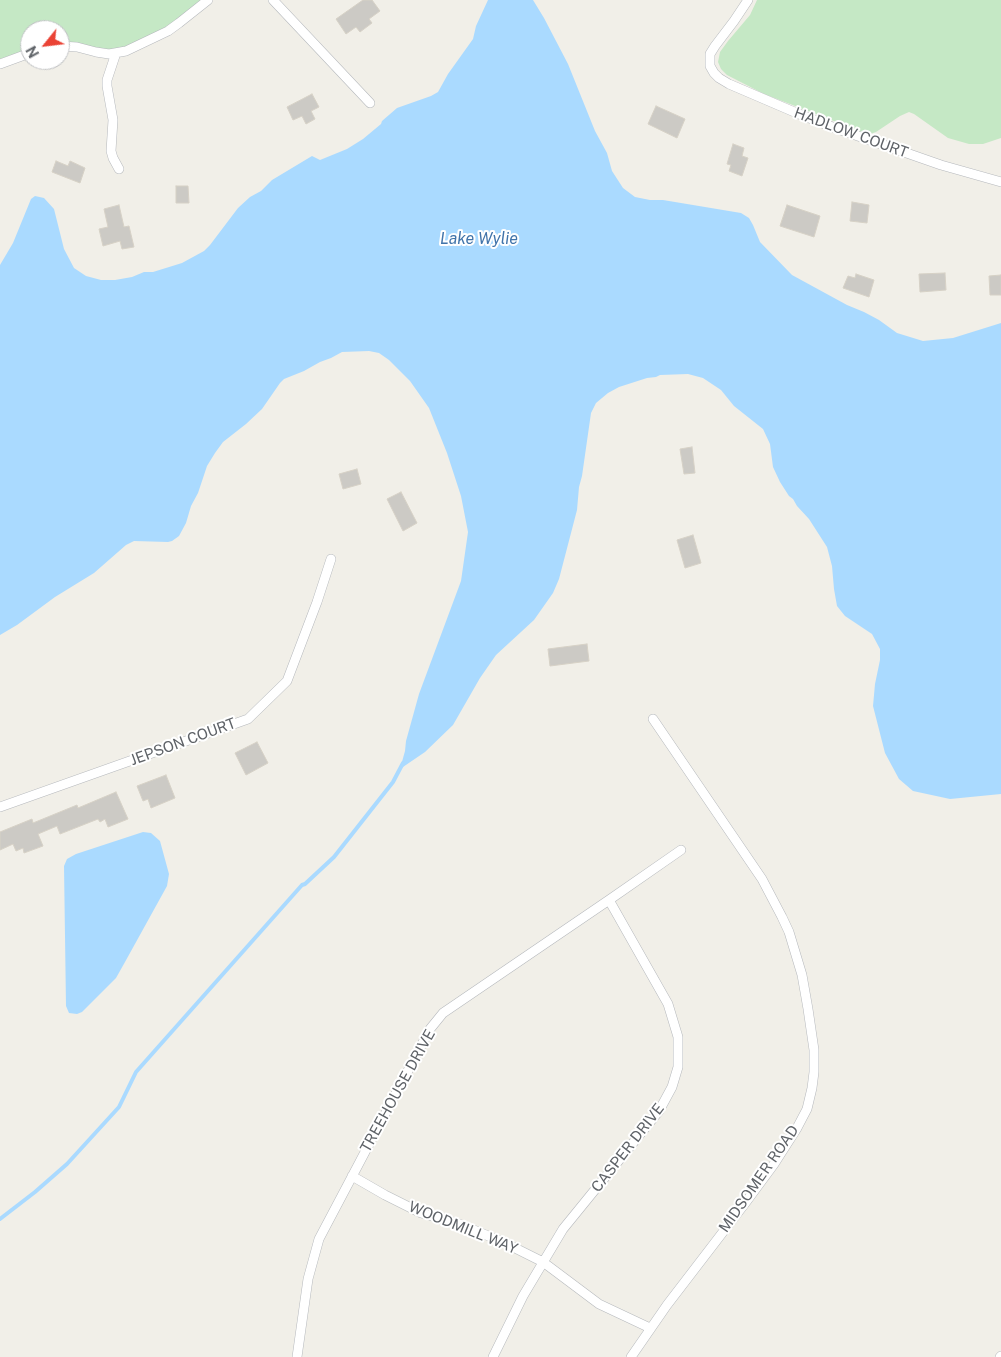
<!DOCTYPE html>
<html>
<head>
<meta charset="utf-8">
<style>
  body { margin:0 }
  #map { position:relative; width:1001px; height:1357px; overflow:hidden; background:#f1efe8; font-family:"Public Sans",sans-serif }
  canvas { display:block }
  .north { position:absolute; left:20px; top:20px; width:50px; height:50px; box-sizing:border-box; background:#fff; border:1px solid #bfc1c3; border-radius:50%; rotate:241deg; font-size:14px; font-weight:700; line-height:20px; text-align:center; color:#5f6368 }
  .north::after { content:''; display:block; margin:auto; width:18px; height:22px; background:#ea4335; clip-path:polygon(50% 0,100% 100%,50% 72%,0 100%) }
</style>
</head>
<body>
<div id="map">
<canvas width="1001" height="1357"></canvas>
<div class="north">N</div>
</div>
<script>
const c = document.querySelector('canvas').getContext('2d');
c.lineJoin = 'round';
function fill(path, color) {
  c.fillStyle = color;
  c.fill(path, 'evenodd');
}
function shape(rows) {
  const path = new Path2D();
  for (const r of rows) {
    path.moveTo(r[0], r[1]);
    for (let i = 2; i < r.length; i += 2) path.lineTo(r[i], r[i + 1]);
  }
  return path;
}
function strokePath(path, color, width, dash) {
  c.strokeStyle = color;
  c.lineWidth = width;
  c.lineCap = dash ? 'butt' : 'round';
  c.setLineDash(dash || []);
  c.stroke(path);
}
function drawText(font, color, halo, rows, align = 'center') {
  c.font = font + ' "Public Sans",sans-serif';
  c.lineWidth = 4;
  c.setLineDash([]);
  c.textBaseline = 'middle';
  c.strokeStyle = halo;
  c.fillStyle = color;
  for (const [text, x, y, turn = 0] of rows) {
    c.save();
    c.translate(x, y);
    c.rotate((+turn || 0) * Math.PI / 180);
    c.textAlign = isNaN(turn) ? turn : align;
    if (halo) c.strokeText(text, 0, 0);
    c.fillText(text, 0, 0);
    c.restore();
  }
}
fill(shape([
  [0,0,204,0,171,25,123,48,110,51,60,44,60,30,30,30,30,49,0,59],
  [757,0,1001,0,1001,138,983,144,969,144,948,138,914,114,909,112,900,116,876,132,870,134,865,133,764,94,727,75,721,69,718,62,720,52,728,41,750,15]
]), '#c5e8c5');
fill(shape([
  [488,0,533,0,544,18,568,64,595,131,607,153,612,171,623,188,635,197,650,200,663,200,741,213,749,218,753,225,760,242,792,275,847,305,864,312,879,320,897,333,923,341,953,338,1001,323,1001,794,950,799,913,791,899,779,885,753,873,706,875,684,880,660,880,649,872,634,845,616,837,606,834,589,832,566,827,547,809,519,797,506,793,499,789,496,780,482,773,467,770,444,763,429,734,406,721,390,703,378,688,374,660,375,656,377,647,378,619,387,608,393,596,403,591,413,582,476,579,487,577,510,559,579,553,593,534,620,496,655,480,678,453,725,425,752,400,769,405,751,406,741,419,694,461,581,468,532,461,496,447,453,429,408,410,381,389,360,379,353,369,351,342,352,331,358,320,362,304,371,284,379,280,383,262,409,246,424,223,442,215,453,207,466,198,493,191,506,186,523,179,536,172,541,168,542,134,541,126,545,94,573,55,597,17,625,0,635,0,265,13,243,31,199,35,196,44,198,54,209,64,249,74,268,86,276,101,280,115,280,132,277,144,272,153,272,182,263,204,251,210,245,238,208,250,197,261,191,272,180,312,156,320,160,347,149,363,139,381,124,382,121,397,108,431,96,438,92,448,74,473,39,476,26],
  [143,832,151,833,160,841,169,874,167,886,125,962,116,978,82,1012,77,1014,69,1013,66,1006,64,866,67,859,76,854]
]), '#aadaff');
strokePath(shape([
  [0,1219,35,1192,67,1164,119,1107,136,1072,302,885,305,884,334,857,393,782,403,763]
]), '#aadaff', 4);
const building = shape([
  [363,0,372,0,380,11,369,19,372,23,360,32,356,27,346,34,336,19,363,0],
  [312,94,319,107,311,111,315,119,306,124,302,116,293,120,287,107,312,94],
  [656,106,685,119,677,138,648,124,656,106],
  [733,144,744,148,742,156,748,158,742,176,729,171,731,165,727,164,733,144],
  [56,161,68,166,70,161,85,168,80,183,52,172,56,161],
  [176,186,188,186,189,203,176,203,176,186],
  [852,202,869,205,867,223,850,221,852,202],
  [119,205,124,227,129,226,134,247,122,249,120,241,103,246,99,229,108,227,104,209,119,205],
  [787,205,820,216,814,237,780,226,787,205],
  [945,273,946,290,920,292,919,274,945,273],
  [856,274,874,280,869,297,843,288,848,276,855,278,856,274],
  [1001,275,1001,295,990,295,989,276,1001,275],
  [692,447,695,473,684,474,680,449,692,447],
  [357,469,361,484,343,489,339,474,357,469],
  [401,492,417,523,403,531,387,499,401,492],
  [693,535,701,563,685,568,677,540,693,535],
  [587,644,589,661,550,666,548,649,587,644],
  [257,742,268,763,246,775,235,753,257,742],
  [166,775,175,798,151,808,148,799,143,801,137,786,166,775],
  [116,792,128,819,108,827,105,819,100,822,98,819,60,834,57,826,38,834,43,846,24,853,23,848,16,851,13,844,0,850,0,832,32,819,33,823,77,805,78,808,116,792]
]);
fill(building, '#cccac5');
strokePath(building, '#d6d1c6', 1);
const minor = shape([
  [273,0,370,103],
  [748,0,734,21,715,46,710,54,710,66,714,73,719,78,729,84,799,114,835,128,941,165,1001,182],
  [60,46,77,47,96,52,109,54,126,51,168,31,179,23,208,0],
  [116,53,107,80,107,86,113,120,111,151,113,158,119,169],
  [0,64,30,53],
  [0,807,248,719,287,681,317,602,331,559],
  [352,1176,385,1195,421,1213,457,1223,503,1242,543,1262,599,1304,650,1328],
  [297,1357,308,1279,319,1239,430,1029,443,1013,609,900,681,850],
  [493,1357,523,1296,563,1229,659,1111,672,1087,678,1067,678,1037,668,1004,609,900],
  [631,1357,667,1305,746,1202,774,1164,797,1128,807,1109,812,1088,814,1072,814,1050,808,1009,802,975,789,932,782,917,762,879,653,719],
  [1000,1357,1001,1356]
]);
strokePath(minor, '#b5b8bc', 10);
strokePath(minor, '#fff', 9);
drawText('15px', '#5f6368', '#fff', [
  ["HADLOW COURT",851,133,20],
  ["JEPSON COURT",183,742,-20],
  ["TREEHOUSE DRIVE",398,1091,-61],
  ["CASPER DRIVE",628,1148,-52],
  ["MIDSOMER ROAD",759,1179,-55],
  ["WOODMILL WAY",463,1228,22]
]);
drawText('italic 16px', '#4174aa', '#fff', [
  ["Lake Wylie",479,239]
]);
</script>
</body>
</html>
